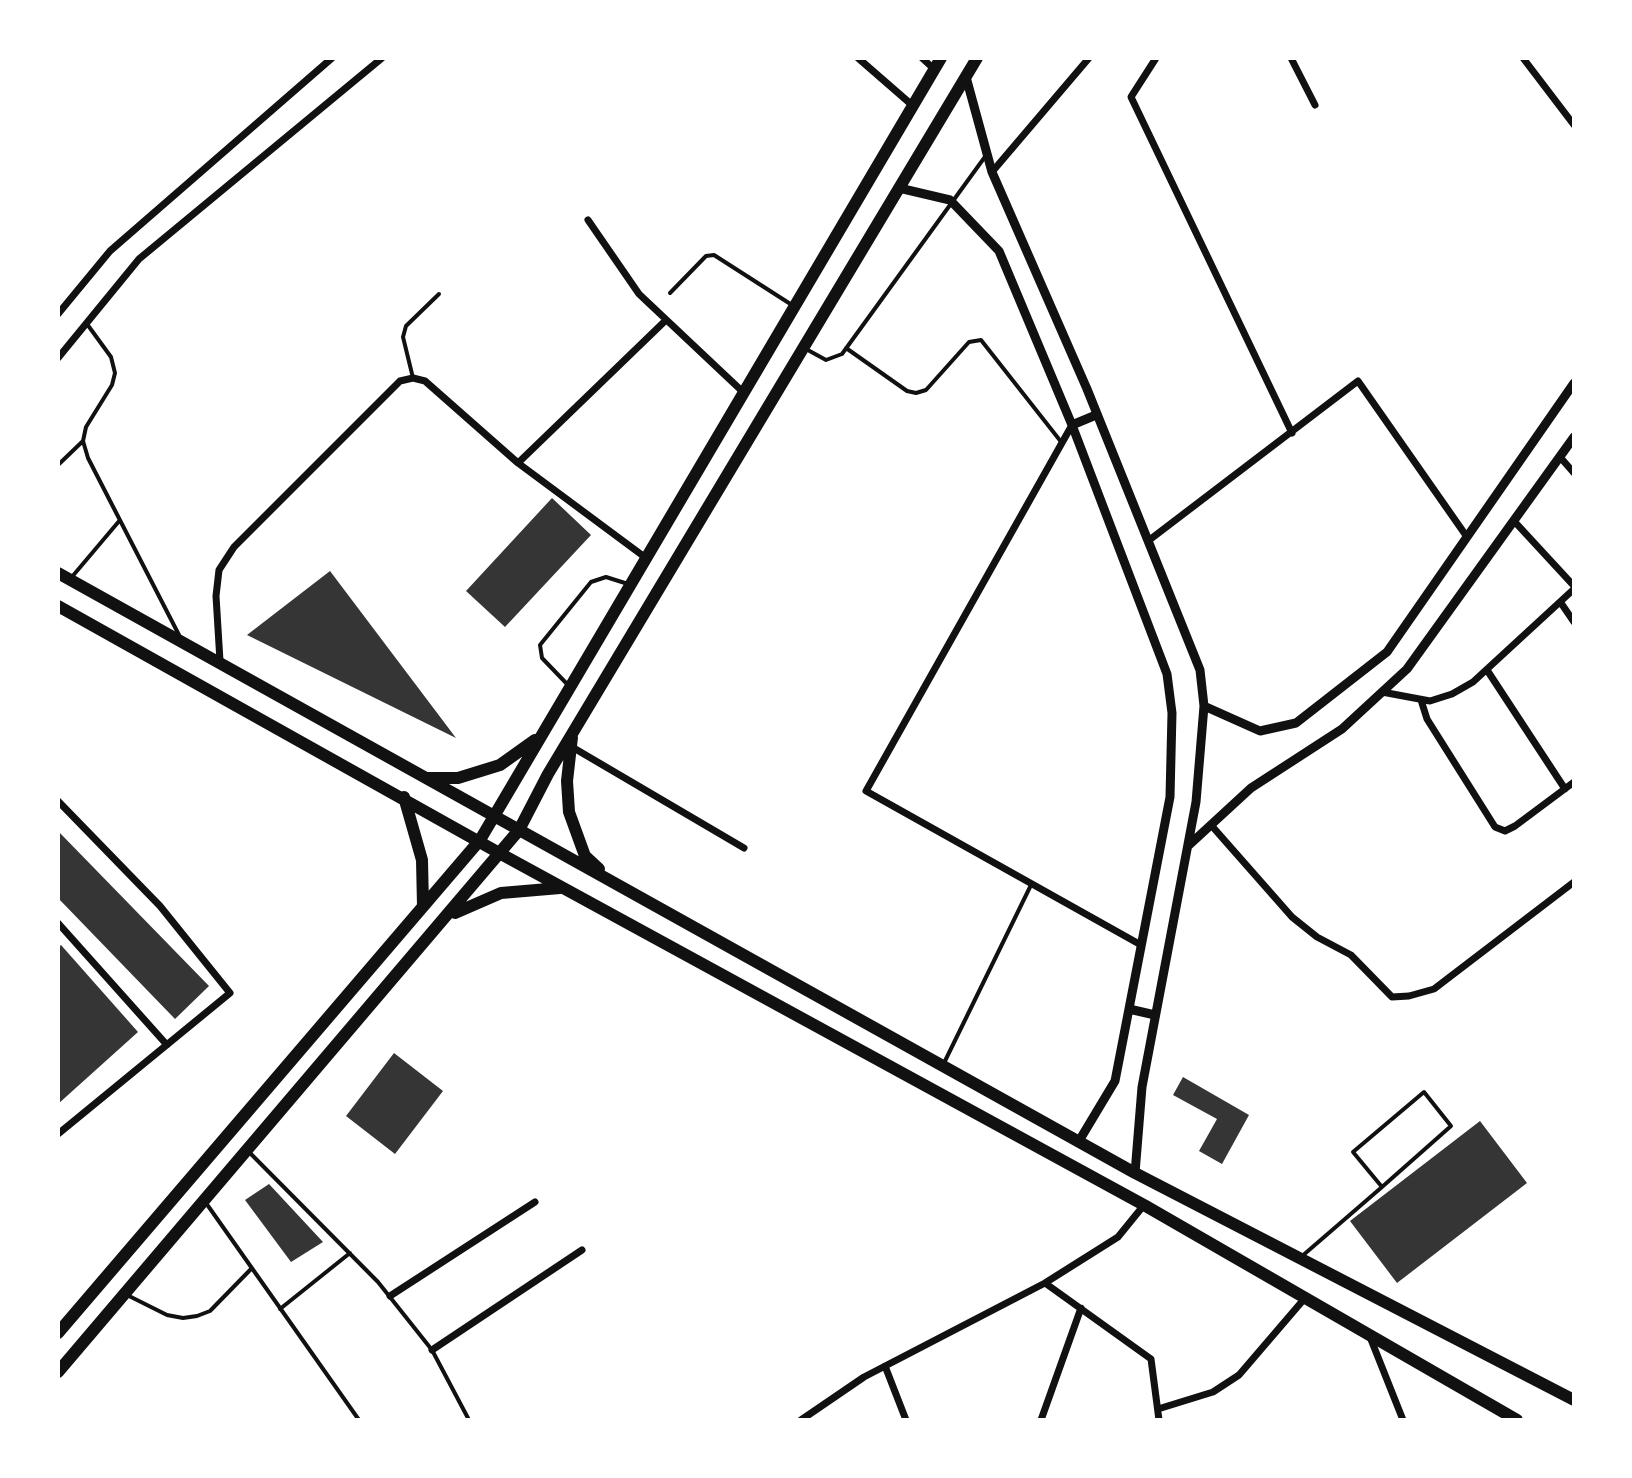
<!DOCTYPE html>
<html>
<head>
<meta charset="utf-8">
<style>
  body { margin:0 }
  #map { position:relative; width:1632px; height:1478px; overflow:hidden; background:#fff; font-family:Overpass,sans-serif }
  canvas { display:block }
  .frame { position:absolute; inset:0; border:60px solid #fff; pointer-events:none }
</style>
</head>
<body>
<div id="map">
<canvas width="1632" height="1478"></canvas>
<div class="frame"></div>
</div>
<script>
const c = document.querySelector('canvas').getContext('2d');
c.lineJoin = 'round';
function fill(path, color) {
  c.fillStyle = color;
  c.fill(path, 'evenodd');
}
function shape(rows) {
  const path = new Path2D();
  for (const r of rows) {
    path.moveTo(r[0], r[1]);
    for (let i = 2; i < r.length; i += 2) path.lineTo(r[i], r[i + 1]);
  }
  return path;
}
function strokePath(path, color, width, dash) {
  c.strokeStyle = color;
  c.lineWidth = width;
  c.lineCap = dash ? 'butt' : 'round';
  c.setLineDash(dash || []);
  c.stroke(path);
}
fill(shape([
  [552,498,591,535,505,627,466,591],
  [330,571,456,738,247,635],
  [58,831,209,986,175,1019,58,898],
  [61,945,138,1032,58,1104,58,948],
  [394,1053,443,1091,395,1154,346,1116],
  [1183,1077,1249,1115,1222,1164,1199,1151,1217,1119,1173,1095],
  [1480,1121,1527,1183,1397,1283,1350,1221],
  [269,1184,323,1242,291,1262,245,1200]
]), '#353535');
strokePath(shape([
  [670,293,706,256,714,255,792,305],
  [87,324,111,357,115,373,112,385,86,427,83,441,88,458,179,635],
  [846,348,907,391,916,393,926,390,969,342,981,340,1062,443],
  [806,349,826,360,842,354,987,154],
  [413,378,403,337,406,326,439,294],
  [58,465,83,441],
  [71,578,120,520],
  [568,685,542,658,540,645,591,582,606,577,628,584],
  [944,1063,1031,885],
  [249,1152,378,1282,432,1350,469,1420],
  [206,1203,359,1420],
  [1301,1257,1382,1187,1451,1126,1424,1092,1353,1152,1382,1187],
  [127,1295,167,1315,183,1318,197,1316,210,1311,252,1268],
  [280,1309,350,1253]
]), '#111', 4);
strokePath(shape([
  [858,58,912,105],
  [922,58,934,69],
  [1156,58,1131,97,1292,433],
  [1291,58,1315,105],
  [1523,58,1574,125],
  [992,172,1089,58],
  [588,220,639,294,743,392],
  [58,314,110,251,332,58],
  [58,358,139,259,382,58],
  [1072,425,866,791,1141,945],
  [1560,457,1574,473],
  [518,463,665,321],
  [1514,521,1574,586],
  [1148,541,1358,381,1467,537],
  [1561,603,1574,622],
  [220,661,216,596,219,570,234,547,400,381,413,378,425,381,518,463,646,558],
  [1487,670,1565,789],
  [1382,692,1430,701,1452,694,1473,682,1574,589],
  [1421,700,1427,719,1495,827,1505,831,1515,826,1574,782],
  [572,747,744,848],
  [58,801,160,906,230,993,58,1134],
  [1211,825,1292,917,1317,937,1351,955,1392,997,1409,996,1434,989,1574,882],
  [58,923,167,1045],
  [1045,1283,1151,1359,1159,1420],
  [390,1296,535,1202],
  [1370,1337,1403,1420],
  [432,1350,582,1250],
  [885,1366,906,1420],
  [1158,1409,1213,1392,1239,1375,1305,1298],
  [801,1420,864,1377,1045,1283,1118,1237,1144,1205],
  [1041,1420,1081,1308]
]), '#111', 7);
strokePath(shape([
  [966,77,992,172,1087,389,1200,670,1204,706,1196,802,1142,1087,1135,1173],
  [899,188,950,200,999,251,1072,425,1167,674,1172,713,1170,797,1115,1081,1079,1141],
  [1072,425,1096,415],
  [1204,706,1260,731,1296,723,1387,652,1574,383],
  [1188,846,1251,788,1342,729,1407,669,1574,437],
  [1129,1009,1155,1015]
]), '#111', 9);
strokePath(shape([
  [58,573,1135,1173,1574,1400],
  [58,606,501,854,1144,1205,1517,1420],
  [572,737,567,781,569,812,585,856,599,869],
  [428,778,458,778,500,765,535,740],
  [404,797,422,860,423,906],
  [455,913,501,893,560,888],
  [58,1333,480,840,941,58],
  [58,1372,519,830,548,774,977,58]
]), '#111', 12);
</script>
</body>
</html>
